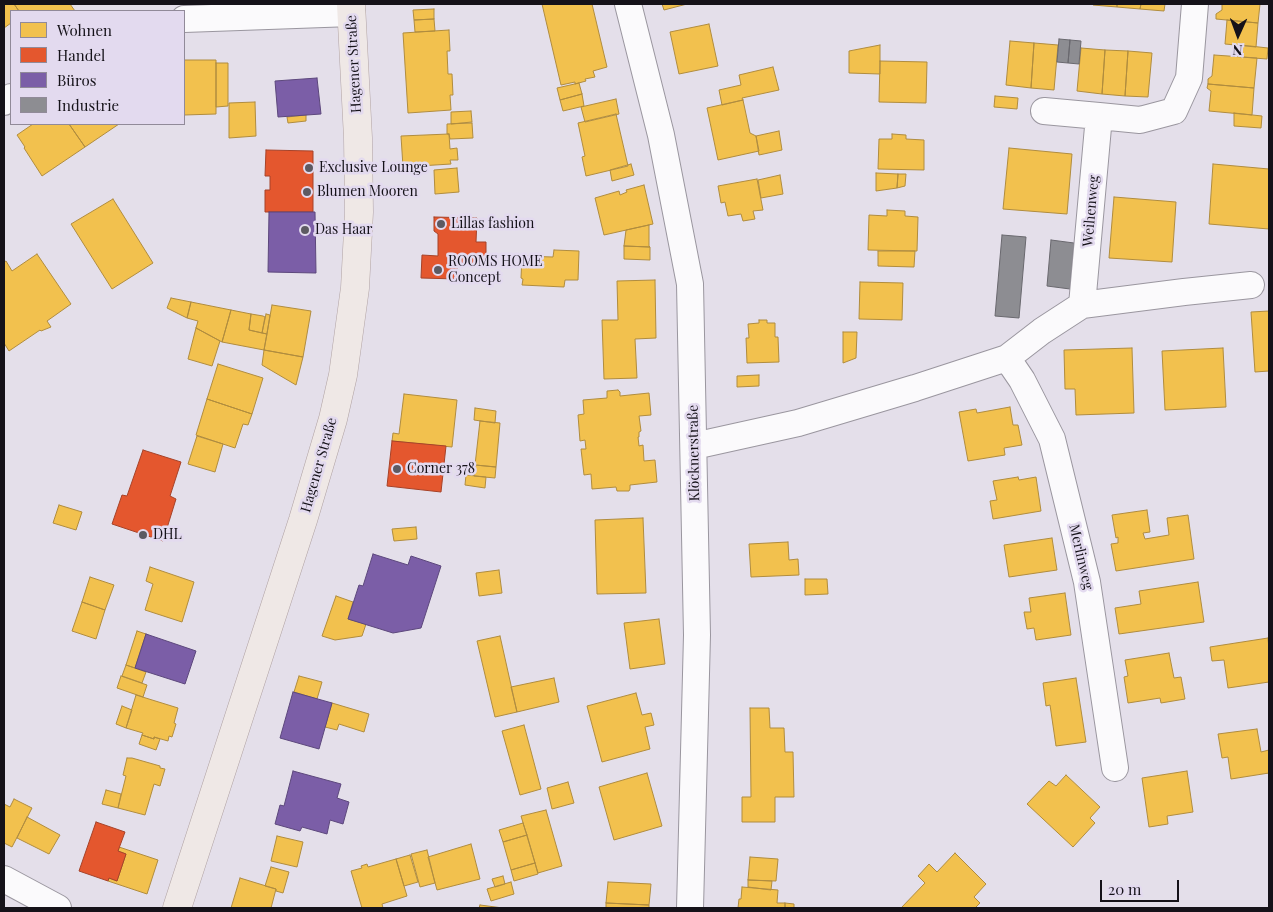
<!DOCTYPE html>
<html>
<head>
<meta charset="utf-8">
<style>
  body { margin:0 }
  #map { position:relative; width:1273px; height:912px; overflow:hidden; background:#e4dfea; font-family:"Playfair Display",serif }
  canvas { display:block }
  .frame { position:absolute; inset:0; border:5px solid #151219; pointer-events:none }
  .legend { position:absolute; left:10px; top:10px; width:175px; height:115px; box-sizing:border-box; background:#e3daef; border:1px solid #918a99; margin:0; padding:6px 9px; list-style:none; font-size:15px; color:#151219 }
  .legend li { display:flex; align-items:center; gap:10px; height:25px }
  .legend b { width:25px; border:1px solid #918a99 }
  .north { position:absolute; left:1213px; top:10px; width:50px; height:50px; -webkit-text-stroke:4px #e3daef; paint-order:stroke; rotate:182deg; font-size:14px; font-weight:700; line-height:20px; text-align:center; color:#151219 }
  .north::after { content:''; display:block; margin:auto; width:18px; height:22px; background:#151219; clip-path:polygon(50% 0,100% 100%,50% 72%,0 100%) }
  .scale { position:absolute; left:1100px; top:880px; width:79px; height:22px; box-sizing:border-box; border:2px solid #151219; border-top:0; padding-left:6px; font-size:15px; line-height:18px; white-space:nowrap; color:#151219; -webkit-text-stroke:4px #e3daef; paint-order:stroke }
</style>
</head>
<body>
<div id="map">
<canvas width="1273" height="912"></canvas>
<div class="frame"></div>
<ul class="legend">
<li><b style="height:14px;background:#f2c14e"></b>Wohnen</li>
<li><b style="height:14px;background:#e4572e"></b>Handel</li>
<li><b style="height:14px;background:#7b5ea7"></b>Büros</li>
<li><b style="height:14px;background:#8d8d92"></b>Industrie</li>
</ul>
<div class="north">N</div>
<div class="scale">20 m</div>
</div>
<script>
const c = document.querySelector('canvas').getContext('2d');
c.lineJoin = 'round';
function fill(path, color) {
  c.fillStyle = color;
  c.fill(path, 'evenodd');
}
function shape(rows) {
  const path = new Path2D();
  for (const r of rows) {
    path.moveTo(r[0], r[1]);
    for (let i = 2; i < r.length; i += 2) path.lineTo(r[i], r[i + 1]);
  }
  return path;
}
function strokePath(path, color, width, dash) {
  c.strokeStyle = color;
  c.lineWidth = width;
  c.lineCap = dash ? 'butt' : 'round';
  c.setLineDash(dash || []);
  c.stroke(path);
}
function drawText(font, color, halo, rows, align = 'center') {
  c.font = font + ' "Playfair Display",serif';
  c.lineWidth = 5;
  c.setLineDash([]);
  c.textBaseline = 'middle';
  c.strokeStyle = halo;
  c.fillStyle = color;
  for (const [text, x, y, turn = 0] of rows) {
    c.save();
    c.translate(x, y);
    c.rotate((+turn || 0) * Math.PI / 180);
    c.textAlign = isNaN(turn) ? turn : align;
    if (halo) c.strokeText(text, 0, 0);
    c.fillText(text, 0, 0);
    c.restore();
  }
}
const homes = shape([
  [4,4,14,4,19,11,11,11,11,23,4,28,4,4],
  [14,4,70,4,75,11,19,11,14,4],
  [542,4,592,4,607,67,593,71,595,77,585,79,586,81,575,84,575,82,561,85,542,4],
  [662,4,687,4,664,10,662,4],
  [1093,4,1117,4,1117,7,1093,5,1093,4],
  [1117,4,1141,4,1140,9,1117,7,1117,4],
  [1141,4,1165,4,1164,11,1140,9,1141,4],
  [1222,4,1260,4,1258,23,1216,19,1216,14,1222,10,1222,4],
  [434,9,434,19,414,20,413,10,434,9],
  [434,19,435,31,415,32,414,20,434,19],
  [1227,20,1258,23,1256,47,1225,44,1227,20],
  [709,24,718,66,679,74,670,32,709,24],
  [449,30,450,51,447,51,448,74,452,74,453,95,450,95,451,110,408,113,403,33,449,30],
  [1010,41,1034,43,1031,88,1006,85,1010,41],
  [1034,43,1058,45,1054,90,1031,88,1034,43],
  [880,45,880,74,849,73,849,51,880,45],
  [1241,45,1268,48,1267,59,1241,57,1241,45],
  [1081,48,1105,50,1102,94,1077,91,1081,48],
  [1105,50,1128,51,1125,96,1102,94,1105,50],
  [1128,51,1152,53,1148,97,1125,96,1128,51],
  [1214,55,1257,58,1254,88,1208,84,1208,79,1212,76,1214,55],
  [184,57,184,60,216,60,216,114,184,115,184,57],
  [880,61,927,62,926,103,879,102,880,61],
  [216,63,228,63,228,106,216,107,216,63],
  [773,67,779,90,742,98,743,100,722,105,719,90,741,85,739,75,773,67],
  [579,83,582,94,560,100,557,88,579,83],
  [1208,84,1254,88,1252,115,1209,111,1211,91,1207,88,1208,84],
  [582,94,584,106,563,111,560,100,582,94],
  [995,96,1018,98,1017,109,994,107,995,96],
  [616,99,619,114,585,122,581,107,616,99],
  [743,100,750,133,756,136,759,151,718,160,707,108,743,100],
  [255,102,256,136,229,138,229,103,255,102],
  [471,111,472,122,451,124,451,112,471,111],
  [1234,113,1262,116,1261,128,1234,126,1234,113],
  [616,114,628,166,586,176,582,157,585,156,578,123,616,114],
  [306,115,306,121,288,123,287,117,306,115],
  [472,123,473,138,450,139,449,134,447,134,447,124,472,123],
  [33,124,69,124,85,147,42,176,24,148,25,147,17,135,33,124],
  [69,124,119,124,85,147,69,124],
  [779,131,782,150,759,155,756,136,779,131],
  [449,134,450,149,457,148,458,160,450,160,451,164,403,167,401,136,449,134],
  [892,134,906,135,906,139,924,140,924,170,878,169,879,139,892,139,892,134],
  [1009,148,1072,154,1067,214,1003,209,1009,148],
  [631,164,634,175,612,181,610,170,631,164],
  [1213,164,1269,169,1269,229,1209,224,1213,164],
  [457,168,459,192,435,194,434,170,457,168],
  [876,173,898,174,897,188,876,191,876,173],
  [898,174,906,174,905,186,897,188,898,174],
  [780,175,783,194,761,198,758,180,780,175],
  [757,179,763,210,753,211,755,219,743,221,741,214,728,216,725,202,721,203,718,186,757,179],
  [644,185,653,224,604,235,595,198,619,191,620,195,627,192,626,190,644,185],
  [1114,197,1176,202,1172,262,1109,258,1114,197],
  [113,199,153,263,112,289,71,224,113,199],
  [887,210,905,211,905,216,918,217,917,251,868,250,869,215,887,216,887,210],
  [649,225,649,246,650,247,624,246,626,230,649,225],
  [624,246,650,247,650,260,624,259,624,246],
  [554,250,579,251,578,280,565,280,564,287,522,285,523,279,521,278,522,256,553,257,554,250],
  [878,251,915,251,914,267,878,266,878,251],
  [37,254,71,304,47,321,51,327,41,331,40,330,9,351,4,343,4,262,6,261,12,271,37,254],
  [655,280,656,338,635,339,637,378,604,379,602,320,618,320,617,281,655,280],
  [860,282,903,283,902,320,859,319,860,282],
  [171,298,191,302,187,318,167,308,171,298],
  [191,302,231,310,222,342,196,328,198,321,187,318,191,302],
  [272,305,311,311,303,357,264,350,272,305],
  [231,310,251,314,249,330,267,334,264,350,222,342,231,310],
  [1269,311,1269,371,1255,372,1251,312,1269,311],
  [251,314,263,316,265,317,262,333,249,330,251,314],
  [266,314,270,315,267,334,262,333,266,314],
  [759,320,767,320,767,323,775,323,775,337,778,337,779,362,747,363,746,338,749,338,748,324,759,323,759,320],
  [196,328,220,341,212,366,188,359,196,328],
  [843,332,857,332,856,358,843,363,843,332],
  [1132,348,1134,413,1076,415,1075,389,1065,389,1064,350,1132,348],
  [1223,348,1226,407,1165,410,1162,351,1223,348],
  [264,350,303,357,296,385,262,365,264,350],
  [218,364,263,378,252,414,207,399,218,364],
  [759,375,759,386,737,387,737,376,759,375],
  [618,390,620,392,620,396,649,393,651,415,639,416,641,431,639,432,639,437,638,437,639,446,643,445,644,461,655,460,657,482,630,485,630,489,629,491,617,491,616,487,592,489,591,474,584,475,581,449,586,449,585,440,580,441,578,415,584,414,583,400,607,398,607,391,618,390],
  [404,394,457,400,452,447,392,441,393,433,399,434,404,394],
  [207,399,252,414,248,425,243,424,235,448,196,435,207,399],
  [1010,407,1013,425,1018,425,1022,445,1004,448,1005,455,968,461,959,412,976,409,977,413,1010,407],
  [475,408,496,411,495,423,474,420,475,408],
  [480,421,500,423,496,467,475,465,480,421],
  [197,436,223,444,215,472,188,464,197,436],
  [475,465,496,467,495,478,474,476,475,465],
  [466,475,486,477,485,488,465,485,466,475],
  [1018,477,1019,480,1036,477,1041,511,993,519,990,501,997,500,993,481,1018,477],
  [59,505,82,512,76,530,53,523,59,505],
  [1147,510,1150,532,1143,533,1145,539,1169,535,1167,518,1188,515,1194,559,1116,571,1111,544,1118,543,1118,537,1116,538,1112,515,1147,510],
  [643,518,646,593,597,594,595,520,643,518],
  [416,527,417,539,394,541,392,529,416,527],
  [1052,538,1057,570,1009,577,1004,545,1052,538],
  [788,542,789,560,798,559,799,575,751,577,749,544,788,542],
  [150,567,194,582,182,622,145,610,153,584,146,581,150,567],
  [499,570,502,593,479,596,476,573,499,570],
  [90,577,114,585,105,610,82,602,90,577],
  [805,579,827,579,828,594,805,595,805,579],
  [1198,582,1204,622,1119,634,1115,608,1141,604,1139,591,1198,582],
  [1065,593,1071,635,1036,640,1034,628,1027,629,1024,612,1031,612,1029,598,1065,593],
  [336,596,353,602,348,619,366,624,362,636,335,640,322,636,336,596],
  [82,602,105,610,96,639,72,631,82,602],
  [659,619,665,664,630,669,624,623,659,619],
  [137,631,146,634,135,668,126,665,137,631],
  [500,636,517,712,495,717,477,641,500,636],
  [1268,638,1269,649,1269,682,1228,688,1224,660,1212,661,1210,647,1268,638],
  [1169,653,1174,678,1181,677,1185,699,1161,703,1160,698,1128,703,1124,677,1128,676,1125,660,1169,653],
  [126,665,146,672,142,683,122,676,126,665],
  [121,676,147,685,143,697,117,688,121,676],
  [299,676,322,682,317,699,294,692,299,676],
  [554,678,559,702,517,712,511,687,554,678],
  [1076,678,1086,742,1056,746,1050,705,1046,706,1043,683,1076,678],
  [636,693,642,715,651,713,654,725,645,727,650,749,602,762,587,706,636,693],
  [136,695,178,708,174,723,176,724,172,737,169,736,168,741,154,737,154,739,142,735,143,733,126,728,136,695],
  [332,703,369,714,364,732,339,724,337,730,325,727,332,703],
  [122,706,132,710,126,728,116,724,122,706],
  [750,708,769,708,770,728,784,728,785,752,793,752,794,797,775,797,775,822,742,822,742,797,751,797,750,708],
  [524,725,541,789,520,795,502,731,524,725],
  [1257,729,1261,752,1269,750,1269,773,1231,779,1228,757,1222,758,1218,734,1257,729],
  [142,735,154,739,154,737,160,739,156,750,139,744,142,735],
  [127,758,132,758,160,766,160,768,165,769,160,786,154,784,145,815,118,808,126,776,123,775,127,758],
  [1187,771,1193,812,1167,816,1168,824,1149,827,1142,778,1187,771],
  [647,773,662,826,614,840,599,787,647,773],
  [1066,775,1100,807,1090,818,1095,823,1073,847,1027,804,1049,781,1056,786,1066,775],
  [568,782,574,803,552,809,547,788,568,782],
  [106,790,121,794,118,808,102,804,106,790],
  [14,799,32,808,12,847,4,843,4,804,10,807,14,799],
  [546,810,562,866,538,873,521,816,546,810],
  [27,817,60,835,49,854,17,838,27,817],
  [523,823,527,835,503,842,499,830,523,823],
  [527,835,535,863,511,870,503,842,527,835],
  [277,836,303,842,297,867,271,861,277,836],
  [471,844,480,879,437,890,428,857,471,844],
  [119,847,158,860,147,894,108,881,109,878,117,881,126,854,118,851,119,847],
  [427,850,435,883,420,887,411,854,427,850],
  [955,853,986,884,974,897,980,903,975,908,901,908,925,883,918,876,929,864,937,872,955,853],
  [410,855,418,882,404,886,396,859,410,855],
  [750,857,778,859,776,881,748,880,750,857],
  [396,859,407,896,382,904,383,908,362,908,351,871,362,868,361,866,367,864,368,867,396,859],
  [535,863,538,874,514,881,511,870,535,863],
  [271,867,289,872,283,893,276,891,276,889,265,886,271,867],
  [503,876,505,884,495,887,492,879,503,876],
  [240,878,276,889,271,908,231,908,240,878],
  [748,880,772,881,771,890,748,887,748,880],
  [511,882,514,894,491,901,487,889,511,882],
  [608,882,651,884,649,905,606,903,608,882],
  [742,887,778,890,777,903,785,903,785,908,738,908,739,899,741,899,742,887],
  [606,903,649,905,649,908,606,908,606,903],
  [785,903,794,904,794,908,785,908,785,903],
  [480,905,503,908,479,908,480,905]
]);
fill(homes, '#f2c14e');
strokePath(homes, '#b08c3e', 1);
const shops = shape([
  [266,150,313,151,313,212,265,212,265,190,270,190,270,176,265,176,266,150],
  [434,217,477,218,476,242,486,242,486,264,457,263,457,279,421,278,422,255,438,256,438,234,434,231,434,217],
  [392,441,446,446,441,492,387,486,392,441],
  [143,450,181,462,170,496,176,499,163,541,112,524,122,495,127,496,143,450],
  [96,822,125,832,118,851,126,854,117,881,109,878,108,881,79,871,96,822]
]);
fill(shops, '#e4572e');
strokePath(shops, '#a64228', 1);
const offices = shape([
  [317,78,321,114,278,117,275,81,317,78],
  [269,212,315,212,316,273,268,272,269,212],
  [373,554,408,565,411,556,441,566,421,628,393,633,348,619,359,585,363,586,373,554],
  [146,634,196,651,185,684,135,668,146,634],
  [293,692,332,703,319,749,280,738,293,692],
  [293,771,341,784,337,798,349,802,343,824,330,820,327,834,302,827,300,831,275,824,280,805,284,806,293,771]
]);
fill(offices, '#7b5ea7');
strokePath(offices, '#5c477c', 1);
const industry = shape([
  [1059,39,1070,40,1068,63,1057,62,1059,39],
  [1070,40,1081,41,1079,64,1068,63,1070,40],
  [1002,235,1026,237,1019,318,995,316,1002,235],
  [1051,240,1074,243,1070,289,1047,286,1051,240]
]);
fill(industry, '#8d8d92');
strokePath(industry, '#69686e', 1);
const minor = shape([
  [628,4,661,135,690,284,697,635,690,908],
  [184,19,352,13],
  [4,102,11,97],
  [1044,111,1099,116],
  [1082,305,1099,116,1140,120,1174,111,1189,78,1195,4],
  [1007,358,1022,380,1052,439,1087,582,1115,768],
  [694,446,798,423,915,388,1007,358,1042,331,1082,305,1184,292,1251,285],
  [4,879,58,908]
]);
const major = shape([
  [177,908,303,520,333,419,343,375,355,288,359,212,358,138,351,4]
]);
strokePath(minor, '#9a969f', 28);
strokePath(major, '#b0a2a3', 29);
strokePath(minor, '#fbfafc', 26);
strokePath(major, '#efe8e6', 28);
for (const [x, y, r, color] of [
  [309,168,5,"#5d5a62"],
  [307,192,5,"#5d5a62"],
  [441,224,5,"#5d5a62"],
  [305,230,5,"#5d5a62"],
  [438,270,5,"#5d5a62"],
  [397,469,5,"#5d5a62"],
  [143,535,5,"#5d5a62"]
]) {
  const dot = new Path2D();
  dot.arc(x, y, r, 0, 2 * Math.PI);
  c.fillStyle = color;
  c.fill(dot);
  strokePath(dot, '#e3daef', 2);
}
drawText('14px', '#151219', '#e3daef', [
  ["Hagener Straße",354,64,-93],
  ["Weihenweg",1091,211,-85],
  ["Klöcknerstraße",694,453,-91],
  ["Hagener Straße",319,465,-74],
  ["Merlinweg",1081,557,77]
]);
drawText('14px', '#151219', '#e3daef', [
  ["Exclusive Lounge",319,168],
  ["Blumen Mooren",317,192],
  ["Lillas fashion",451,224],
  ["Das Haar",315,230],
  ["ROOMS HOME",448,262],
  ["Concept",448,278],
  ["Corner 378",407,469],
  ["DHL",153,535]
], 'left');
</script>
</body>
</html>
